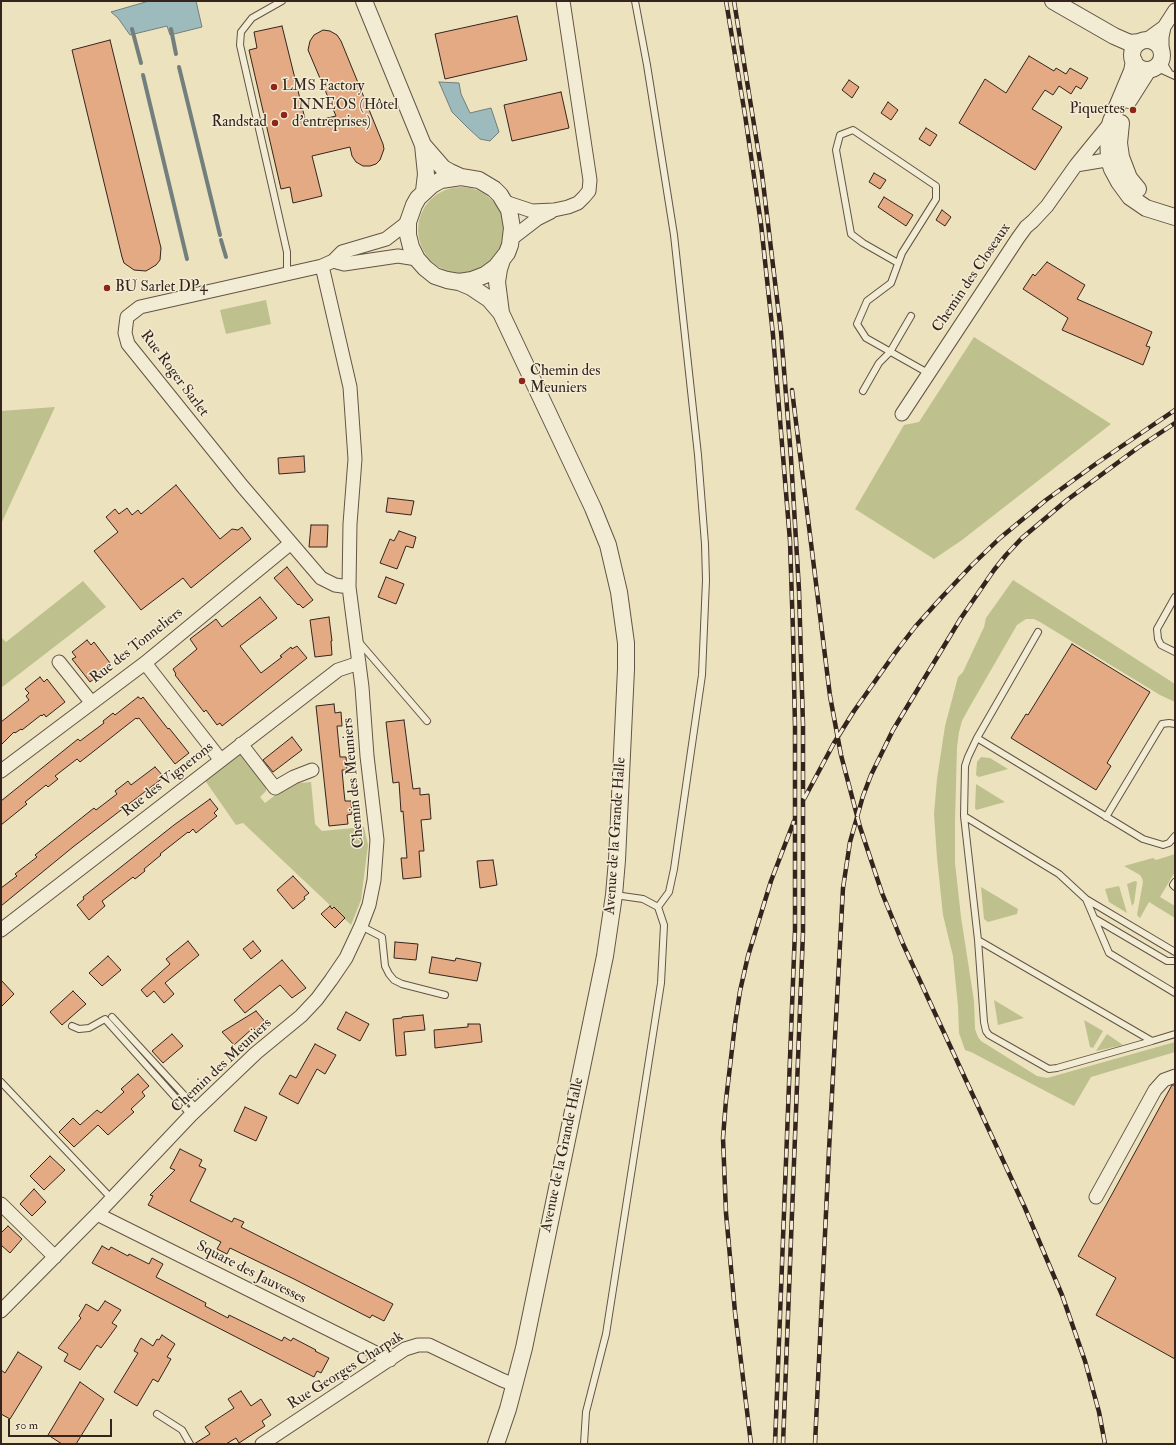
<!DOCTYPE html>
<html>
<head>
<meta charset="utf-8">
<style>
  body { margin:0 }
  #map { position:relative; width:1176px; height:1445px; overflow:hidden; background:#ece2bd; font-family:"IM FELL Double Pica",serif }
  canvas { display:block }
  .frame { position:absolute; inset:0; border:2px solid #35241e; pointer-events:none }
  .scale { position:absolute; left:8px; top:1419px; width:104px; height:18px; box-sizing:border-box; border:2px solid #35241e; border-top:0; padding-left:5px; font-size:12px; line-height:14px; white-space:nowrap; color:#35241e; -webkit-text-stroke:3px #f3ecd4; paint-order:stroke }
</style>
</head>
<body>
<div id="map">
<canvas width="1176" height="1445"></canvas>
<div class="frame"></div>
<div class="scale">50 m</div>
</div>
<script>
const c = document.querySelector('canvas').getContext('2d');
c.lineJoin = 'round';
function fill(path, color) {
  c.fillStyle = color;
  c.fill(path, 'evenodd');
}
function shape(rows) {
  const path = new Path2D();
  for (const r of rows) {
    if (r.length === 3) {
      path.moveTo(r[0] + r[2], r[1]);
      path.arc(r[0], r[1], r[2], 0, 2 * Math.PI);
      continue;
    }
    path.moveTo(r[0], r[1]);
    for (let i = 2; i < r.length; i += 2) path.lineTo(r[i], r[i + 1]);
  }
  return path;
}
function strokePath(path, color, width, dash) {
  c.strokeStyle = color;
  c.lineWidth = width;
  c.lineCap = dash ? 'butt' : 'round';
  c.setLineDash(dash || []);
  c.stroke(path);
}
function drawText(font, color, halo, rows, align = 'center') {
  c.font = font + ' "IM FELL Double Pica",serif';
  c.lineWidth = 3;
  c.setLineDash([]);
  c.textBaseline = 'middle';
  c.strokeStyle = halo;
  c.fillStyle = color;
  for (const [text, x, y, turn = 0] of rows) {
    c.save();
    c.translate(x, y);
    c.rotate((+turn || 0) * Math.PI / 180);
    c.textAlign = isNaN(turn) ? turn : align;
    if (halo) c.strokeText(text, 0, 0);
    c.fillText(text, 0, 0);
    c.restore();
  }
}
fill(shape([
  [461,230,43],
  [266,300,271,324,226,334,220,310],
  [974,337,1111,424,962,540,934,559,855,509,904,425,919,422],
  [55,407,1,524,1,411],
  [1013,580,1175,684,1175,702,1160,695,1040,622,1034,619,1026,619,1017,625,969,708,962,721,959,732,957,747,955,821,955,863,961,917,974,1001,975,1029,978,1037,981,1041,1037,1076,1047,1078,1175,1042,1175,1052,1091,1077,1074,1106,971,1052,965,1050,959,1033,958,1006,953,956,943,915,937,858,934,814,937,779,945,726,958,677,963,672,984,627,986,618],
  [83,581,106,607,1,688,1,637,6,642],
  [238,750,266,784,266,791,260,797,265,803,290,784,311,782,315,824,322,831,364,827,368,845,361,900,351,925,243,823,236,825,204,779],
  [981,757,990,758,1008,769,979,777,976,775,977,762],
  [976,784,1005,802,976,810,975,808],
  [1175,854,1175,872,1160,897,1175,906,1175,918,1149,902,1140,918,1137,915,1143,882,1142,878,1140,875,1124,866,1153,858,1156,860],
  [1135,881,1137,882,1134,903,1132,906,1127,884],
  [1119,886,1127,913,1109,902,1105,889],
  [981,887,1018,909,1017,914,988,922,984,919],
  [994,1000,1024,1018,998,1025],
  [1084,1020,1103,1031,1093,1048,1090,1047],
  [1107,1034,1123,1045,1096,1051]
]), '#bec18d');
const water = shape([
  [149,1,196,1,202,27,170,35,167,26,130,35,118,18,111,12,149,1],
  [439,82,459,83,461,94,470,113,491,108,499,132,490,141,480,139,467,127,452,112,439,82]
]);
fill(water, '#9dbbbc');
strokePath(water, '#737f7d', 1);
strokePath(shape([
  [132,29,141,63],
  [171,29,176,54],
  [179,67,220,235],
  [143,75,187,259],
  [221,240,226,257]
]), '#737f7d', 4);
const building = shape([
  [517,16,527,60,445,79,435,34,517,16],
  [282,26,306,123,336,116,308,50,310,41,314,35,323,30,330,31,337,35,341,41,383,144,384,149,380,160,376,164,370,166,363,166,356,162,352,156,350,147,312,156,322,196,293,203,290,187,281,189,249,50,257,48,254,32,282,26],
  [110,40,161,248,160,260,156,265,146,271,134,270,124,263,122,257,72,50,110,40],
  [1029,56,1054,71,1056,68,1066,74,1070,68,1088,78,1081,89,1076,86,1071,94,1059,86,1053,95,1045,90,1032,109,1062,127,1035,170,959,123,985,79,1006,93,1029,56],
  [849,80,859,87,852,98,842,90,849,80],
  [561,92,569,128,512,141,504,105,561,92],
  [888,102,898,110,891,120,881,113,888,102],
  [926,128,937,135,930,146,919,139,926,128],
  [874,173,886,180,880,189,869,182,874,173],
  [884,197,913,215,906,226,878,207,884,197],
  [942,210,951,217,945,226,936,220,942,210],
  [1047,262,1085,285,1077,299,1152,332,1146,346,1150,347,1143,365,1062,330,1068,318,1023,289,1033,274,1035,276,1047,262],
  [304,456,305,472,279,474,278,458,304,456],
  [176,485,220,539,232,529,238,530,242,527,251,539,191,588,183,578,141,610,94,551,118,532,106,517,115,509,119,514,127,508,132,515,138,510,141,514,176,485],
  [388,498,414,501,411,515,386,512,388,498],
  [311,525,328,525,327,547,309,547,311,525],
  [399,531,416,537,413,548,406,546,397,569,380,563,390,539,394,541,399,531],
  [287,567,313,600,303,608,299,604,298,605,274,578,287,567],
  [386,577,404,584,396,604,378,597,386,577],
  [260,597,277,618,240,646,261,673,282,657,280,656,291,647,292,649,297,646,307,658,222,726,220,723,217,725,206,710,204,712,175,675,176,674,173,669,197,649,190,639,216,619,222,627,260,597],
  [329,617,332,641,331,641,332,655,315,657,310,620,329,617],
  [87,640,91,645,94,642,110,663,107,665,109,667,90,682,72,659,76,657,72,652,87,640],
  [1072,644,1150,692,1107,763,1111,766,1096,790,1011,738,1026,714,1028,715,1072,644],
  [40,677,44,682,47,679,65,702,46,717,44,714,42,716,41,715,22,730,21,729,15,733,14,732,1,745,1,722,29,700,26,696,29,693,25,689,40,677],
  [138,697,141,699,143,697,168,729,169,728,189,753,175,764,139,718,137,719,136,718,80,762,77,759,55,776,58,779,48,787,46,785,25,802,27,804,1,825,1,801,78,739,80,741,104,723,103,721,113,713,115,715,138,697],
  [334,704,335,713,341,712,342,726,337,726,340,757,346,757,347,770,342,770,344,792,345,801,351,801,352,814,347,815,348,824,329,826,316,706,334,704],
  [404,720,413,789,420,788,420,795,429,794,431,819,421,820,424,851,419,851,421,877,403,879,401,858,407,858,403,811,401,812,399,782,393,783,386,722,404,720],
  [292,737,302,750,273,772,263,760,292,737],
  [155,767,164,777,73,847,1,906,1,888,17,876,15,874,37,857,35,855,94,808,96,810,117,794,115,791,128,781,131,785,155,767],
  [210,799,218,809,214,813,217,816,196,833,193,829,189,833,188,832,160,854,161,855,144,869,145,871,135,879,133,877,102,901,105,906,89,920,77,905,84,899,83,897,174,825,210,799],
  [493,860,497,885,480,888,477,861,493,860],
  [293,876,309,893,304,897,305,899,293,909,277,890,293,876],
  [330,906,332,909,334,907,345,918,335,928,321,914,330,906],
  [188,941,199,955,165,983,174,994,164,1003,154,991,147,997,141,990,170,964,166,959,188,941],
  [253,941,261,951,251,959,243,949,253,941],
  [395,942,418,944,416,960,394,958,395,942],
  [108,956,121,970,102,986,89,973,108,956],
  [432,957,455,961,456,958,481,963,477,981,429,973,432,957],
  [282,960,306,988,292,998,280,985,245,1013,234,1000,282,960],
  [1,980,14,994,1,1007,1,980],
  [73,991,86,1004,62,1025,50,1012,73,991],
  [256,1011,267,1024,257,1032,253,1028,234,1045,222,1032,256,1011],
  [346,1012,369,1024,360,1041,337,1029,346,1012],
  [423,1015,425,1030,404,1032,406,1055,396,1056,393,1019,402,1018,402,1017,423,1015],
  [468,1024,480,1024,482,1042,435,1048,434,1030,468,1027,468,1024],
  [172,1034,183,1046,163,1063,152,1051,172,1034],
  [315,1044,336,1055,325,1074,317,1069,298,1104,279,1094,290,1075,296,1078,315,1044],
  [138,1074,149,1086,142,1092,145,1096,131,1109,134,1112,108,1135,98,1125,74,1147,59,1132,73,1118,80,1125,97,1110,101,1113,124,1092,121,1089,138,1074],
  [1172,1085,1175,1085,1175,1359,1096,1315,1116,1278,1078,1256,1172,1085],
  [245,1107,267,1117,256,1141,234,1131,245,1107],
  [180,1149,202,1160,199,1166,206,1169,190,1201,232,1222,234,1218,244,1222,241,1227,393,1304,384,1321,372,1315,370,1318,294,1279,230,1248,227,1254,217,1249,221,1242,148,1205,153,1196,150,1195,175,1170,170,1168,180,1149],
  [50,1156,65,1170,44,1190,30,1176,50,1156],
  [34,1189,46,1202,32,1216,20,1204,34,1189],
  [8,1226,22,1239,10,1253,1,1245,1,1233,8,1226],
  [102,1246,109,1250,111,1247,128,1256,129,1254,149,1264,152,1258,163,1264,156,1277,206,1303,205,1306,228,1318,229,1315,282,1341,284,1337,291,1341,293,1338,316,1350,315,1351,329,1358,321,1373,317,1371,314,1377,92,1263,102,1246],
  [105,1301,121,1310,112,1323,117,1326,101,1348,97,1345,80,1370,64,1361,68,1354,58,1348,81,1318,79,1316,86,1304,98,1311,105,1301],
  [162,1335,175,1344,167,1357,171,1359,158,1382,153,1379,137,1406,114,1392,138,1353,134,1351,141,1338,153,1346,157,1339,159,1340,162,1335],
  [18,1352,42,1367,10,1419,1,1414,1,1370,5,1373,18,1352],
  [80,1382,104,1399,76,1444,62,1444,48,1435,80,1382],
  [241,1391,251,1406,261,1399,271,1415,262,1421,265,1426,239,1443,236,1438,226,1444,194,1444,210,1434,205,1427,234,1408,228,1399,241,1391]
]);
fill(building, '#e3aa84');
strokePath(building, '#35241e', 1);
const service = shape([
  [282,1,252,18,241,32,240,45,287,252,287,273],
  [635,1,647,65,674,235,698,455,705,544,706,580,702,675,674,869,669,892,658,907],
  [1162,56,1164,64,1169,72],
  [1152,69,1162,70,1175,76],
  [898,263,863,243,851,234,836,150,840,135,853,130,936,186,936,199,902,253,891,283,867,301,857,324,866,338,928,373],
  [863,391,879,363,890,352,911,316],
  [1175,597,1157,629,1158,639,1161,645,1175,652],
  [1038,632,977,738,1143,839,1163,845,1169,843,1175,836],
  [359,642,427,721],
  [964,816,965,766,968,757,977,738],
  [1106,817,1162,724,1169,723,1175,724],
  [1175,882,1173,885,1175,887],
  [1086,899,1109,953,1175,993],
  [1094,918,1167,961,1175,961],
  [361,926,382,937,385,966,389,974,394,980,402,984,445,995],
  [978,940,984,1022,986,1031,989,1035,1049,1069,1057,1068,1152,1041],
  [1175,952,1086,899,1059,874,964,816,978,940,1152,1041,1175,1034],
  [112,1017,197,1109],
  [72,1026,79,1029,89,1028,105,1019,191,1115],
  [1,1082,112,1199],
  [157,1414,182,1430,190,1444],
  [584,1444,586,1412,606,1334,661,983,664,925,658,907,643,899,615,895]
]);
const minor = shape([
  [1146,40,1164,27,1175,10],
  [1162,52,1162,37,1164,27],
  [1076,165,1118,158],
  [505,202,532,211,554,210,568,207,578,203,584,197,589,191,590,180,563,1],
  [511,239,537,219,551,212],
  [333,261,344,264,398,256,417,259],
  [322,266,140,307,127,317,125,333,128,344,243,487,321,578,335,585,349,587],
  [902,414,1018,238,1026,227,1033,221,1047,206,1076,165,1111,122],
  [59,662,91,702],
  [145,663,220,759],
  [241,744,275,788,294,777,312,770],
  [1,771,145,663,291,543],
  [1,930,338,670,359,663],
  [1096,1197,1155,1090,1164,1080,1175,1076],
  [1,1204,55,1257],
  [97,1214,390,1360],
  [1,1311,103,1208,191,1115,256,1053,301,1016,317,999,331,980,346,958,361,926,369,905,374,880,377,840,367,756,362,687,349,587,350,524,355,459,350,387,322,266,333,261,342,252,386,239,408,222],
  [262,1444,405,1349,418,1345,429,1345,502,1380,515,1385]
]);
const tertiary = shape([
  [364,1,423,145,426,174,424,191],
  [1053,1,1114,36,1130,43,1140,42],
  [1147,55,15],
  [1134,61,1132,71,1111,121,1108,134,1109,160,1112,169,1119,182,1130,197,1146,208,1175,217],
  [1129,100,1148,70],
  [1121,123,1119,143,1121,157,1129,178,1138,189],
  [423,145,443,168,450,172,461,177],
  [459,282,472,280,485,275,496,267,507,253,510,245,512,228,509,210,500,195,494,189,479,180,461,177,441,180,432,185,418,198,414,205,408,222,408,235,411,247,417,259,425,268,435,276,447,280,459,282,471,287,489,299,501,313],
  [496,1444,508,1409,524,1348,605,956,614,895,617,860,626,669,626,643,619,592,608,545,593,508,501,313,497,282,499,269,502,260]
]);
strokePath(service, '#635446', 8);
strokePath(minor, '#635446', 15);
strokePath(tertiary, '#635446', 18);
strokePath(service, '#f3ecd4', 6);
strokePath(minor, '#f3ecd4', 13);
strokePath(tertiary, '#f3ecd4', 16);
const rail = shape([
  [726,1,745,115,761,224,773,335,790,541,793,632,795,727,795,930,775,1444],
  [734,1,762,174,781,332,791,458,799,590,803,725,803,932,783,1444],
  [792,390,830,696,841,755,860,827,882,893,903,944,1025,1208,1062,1295,1085,1361,1099,1412,1105,1444],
  [804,799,834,743,854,711,895,653,915,627,941,598,972,565,1000,538,1046,500,1097,463,1175,410],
  [751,1444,735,1312,726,1213,723,1138,726,1100,735,1024,740,991,748,956,771,881,794,821],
  [815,1444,829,1150,843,888,850,842,863,796,871,775,893,730,961,618,994,570,1006,555,1022,538,1067,500,1139,447,1175,423]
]);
strokePath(rail, '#35241e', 4.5);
strokePath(rail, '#f3ecd4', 3, [9]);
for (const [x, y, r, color] of [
  [274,87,4,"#8f2418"],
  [1133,110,4,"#8f2418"],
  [284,115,4,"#8f2418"],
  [275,123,4,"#8f2418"],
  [107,288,4,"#8f2418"],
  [522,381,4,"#8f2418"]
]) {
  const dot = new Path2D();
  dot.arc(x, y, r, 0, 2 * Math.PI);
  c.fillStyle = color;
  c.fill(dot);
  strokePath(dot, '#f3ecd4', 1.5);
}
drawText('15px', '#35241e', '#f3ecd4', [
  ["LMS Factory",282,87],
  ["INNEOS (Hôtel",292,106],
  ["d'entreprises)",292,123],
  ["Piquettes",1125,110,"right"],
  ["Randstad",267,123,"right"],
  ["BU Sarlet DP4",115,288],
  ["Chemin des",530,372],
  ["Meuniers",530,389]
], 'left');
drawText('15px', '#35241e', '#f3ecd4', [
  ["Chemin des Closeaux",972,278,-56],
  ["Rue Roger Sarlet",174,374,53],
  ["Rue des Tonneliers",137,646,-38],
  ["Rue des Vignerons",168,780,-38],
  ["Chemin des Meuniers",354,783,-95],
  ["Avenue de la Grande Halle",616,836,-86],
  ["Chemin des Meuniers",222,1066,-43],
  ["Avenue de la Grande Halle",563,1155,-78],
  ["Square des Jauvesses",251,1273,27],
  ["Rue Georges Charpak",346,1371,-32]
]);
</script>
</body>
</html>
